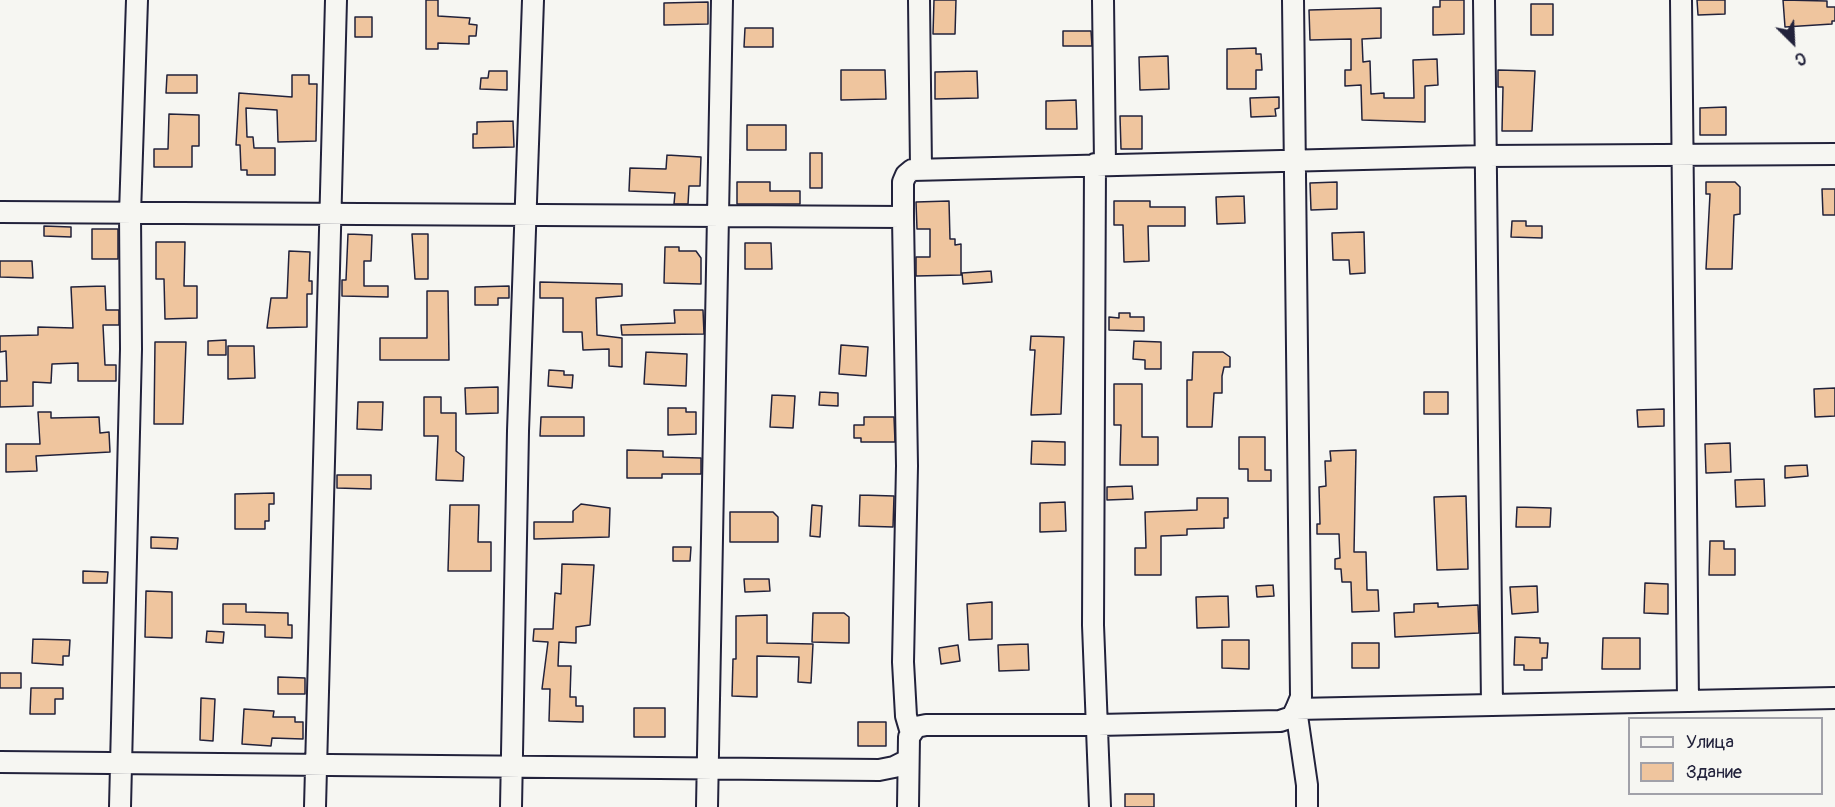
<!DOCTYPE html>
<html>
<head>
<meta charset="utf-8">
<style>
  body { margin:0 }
  #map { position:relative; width:1835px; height:807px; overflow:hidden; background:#f6f6f2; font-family:Pangolin,sans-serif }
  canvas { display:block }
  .legend { position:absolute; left:1628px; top:717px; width:195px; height:78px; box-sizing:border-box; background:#f6f6f2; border:2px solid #a1a1a9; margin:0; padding:8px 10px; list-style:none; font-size:18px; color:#22223b }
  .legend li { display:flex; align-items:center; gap:12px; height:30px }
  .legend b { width:30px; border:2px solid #a1a1a9 }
  .north { position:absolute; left:1763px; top:12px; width:60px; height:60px; -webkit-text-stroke:4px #f6f6f2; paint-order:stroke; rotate:156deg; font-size:16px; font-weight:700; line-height:24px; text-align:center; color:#22223b }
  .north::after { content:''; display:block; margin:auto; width:21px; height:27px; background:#22223b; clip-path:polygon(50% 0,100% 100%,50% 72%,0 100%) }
</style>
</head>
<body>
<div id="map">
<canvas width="1835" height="807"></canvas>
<ul class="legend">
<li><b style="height:8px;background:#f6f6f2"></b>Улица</li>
<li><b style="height:16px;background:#efc59e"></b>Здание</li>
</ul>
<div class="north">С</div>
</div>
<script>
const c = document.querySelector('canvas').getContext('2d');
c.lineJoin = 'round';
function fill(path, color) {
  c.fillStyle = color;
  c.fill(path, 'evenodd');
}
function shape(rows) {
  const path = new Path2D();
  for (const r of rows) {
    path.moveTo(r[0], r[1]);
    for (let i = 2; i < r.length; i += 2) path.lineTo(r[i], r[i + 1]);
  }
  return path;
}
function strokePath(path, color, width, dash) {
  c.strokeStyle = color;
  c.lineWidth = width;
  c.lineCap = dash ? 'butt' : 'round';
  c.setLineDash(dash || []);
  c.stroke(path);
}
const building = shape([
  [426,0,438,0,438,16,470,18,469,24,477,25,476,36,469,36,469,44,438,43,438,49,426,49,426,0],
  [934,0,956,0,955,34,933,34,934,0],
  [1440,0,1464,0,1464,34,1433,35,1433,7,1440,7,1440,0],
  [1697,0,1725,0,1725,14,1698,15,1697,0],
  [1783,0,1827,1,1827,7,1835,7,1835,21,1832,21,1832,24,1785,27,1783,0],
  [708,2,708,24,664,25,664,3,708,2],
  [1531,4,1553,4,1553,35,1531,35,1531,4],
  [1381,8,1381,38,1362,39,1363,62,1370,61,1371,94,1384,93,1384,98,1414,98,1413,60,1437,59,1438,85,1425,86,1425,122,1362,120,1361,85,1345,86,1345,70,1351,70,1351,39,1310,40,1309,10,1381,8],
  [355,17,372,17,372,37,355,37,355,17],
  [745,28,773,28,773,47,744,47,745,28],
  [1063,31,1091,31,1092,46,1063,46,1063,31],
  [1256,48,1256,54,1261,54,1262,70,1256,70,1256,89,1227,89,1227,49,1256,48],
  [1168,56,1169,89,1140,90,1139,57,1168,56],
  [841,70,885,70,886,99,841,100,841,70],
  [1498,70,1535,71,1532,131,1502,131,1503,87,1498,87,1498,70],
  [489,71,507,71,507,90,480,89,481,78,488,78,489,71],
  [977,71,978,98,935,99,935,72,977,71],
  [167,75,197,75,197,93,166,93,167,75],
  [292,75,309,75,309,84,317,84,316,141,278,142,277,110,246,108,247,137,253,137,254,148,275,148,275,175,247,175,247,170,241,170,240,145,236,145,239,93,292,97,292,75],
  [1279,97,1279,108,1275,109,1276,116,1251,117,1250,98,1279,97],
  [1076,100,1077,129,1046,129,1046,101,1076,100],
  [1726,107,1726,135,1700,135,1700,108,1726,107],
  [169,114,199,115,199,146,192,146,192,167,154,167,154,149,168,149,169,114],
  [1120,116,1142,116,1142,149,1121,149,1120,116],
  [513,121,514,147,473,148,473,134,477,134,477,122,513,121],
  [747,125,786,125,786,150,747,150,747,125],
  [810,153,822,153,822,188,810,188,810,153],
  [667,155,701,157,700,186,689,186,688,204,674,204,675,193,629,191,630,168,666,169,667,155],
  [737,182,770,182,770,191,800,191,800,204,737,204,737,182],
  [1337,182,1337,209,1311,210,1310,183,1337,182],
  [1706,182,1735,182,1740,187,1740,214,1734,215,1732,269,1706,269,1710,194,1706,194,1706,182],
  [1822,189,1835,189,1835,215,1823,215,1822,189],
  [1244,196,1245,223,1217,224,1216,197,1244,196],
  [949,201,950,239,955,239,955,245,961,244,961,275,916,276,916,257,930,257,930,229,917,229,916,202,949,201],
  [1114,201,1150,201,1150,207,1185,207,1185,226,1148,226,1149,261,1124,262,1123,225,1114,225,1114,201],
  [1512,221,1526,221,1526,226,1542,226,1542,238,1511,237,1512,221],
  [44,226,71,227,71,237,44,236,44,226],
  [92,229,118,229,118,259,92,259,92,229],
  [1364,232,1365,273,1350,274,1349,260,1333,260,1332,233,1364,232],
  [348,234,372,235,371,261,364,261,364,286,388,286,388,297,342,296,342,280,346,280,348,234],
  [412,234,428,234,428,279,415,279,412,234],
  [156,242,185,242,184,286,197,286,197,318,165,319,164,279,156,279,156,242],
  [745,243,771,243,772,269,745,269,745,243],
  [665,247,679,247,679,251,696,251,701,258,701,284,664,283,665,247],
  [289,251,310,252,309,281,312,281,312,294,307,294,307,327,267,328,271,298,287,298,289,251],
  [0,261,32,261,33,278,0,277,0,261],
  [991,271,992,282,963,284,962,273,991,271],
  [540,282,622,284,622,296,596,298,597,335,622,338,622,367,609,366,609,349,583,350,582,332,563,332,563,298,540,298,540,282],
  [105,286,106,310,119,310,119,325,103,325,105,365,116,365,116,381,78,381,78,363,52,364,51,383,33,382,33,406,0,407,0,381,7,381,6,351,0,352,0,336,38,335,38,327,73,328,71,287,105,286],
  [509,286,509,298,498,298,498,305,475,305,475,287,509,286],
  [427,291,448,291,449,360,380,360,380,338,427,338,427,291],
  [674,310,703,310,704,334,622,335,621,325,675,323,674,310],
  [1119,313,1130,313,1130,317,1144,317,1144,331,1109,330,1109,317,1119,318,1119,313],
  [1031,336,1064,337,1061,414,1031,415,1035,350,1030,350,1031,336],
  [226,340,226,355,208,355,208,341,226,340],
  [1134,341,1161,342,1161,369,1145,369,1145,360,1133,359,1134,341],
  [155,342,186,342,183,424,154,424,155,342],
  [841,345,868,347,866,376,839,374,841,345],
  [228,346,254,346,255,378,228,379,228,346],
  [646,352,687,354,686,386,644,384,646,352],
  [1193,352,1223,352,1230,357,1230,367,1224,367,1222,376,1222,393,1214,393,1212,427,1187,427,1187,380,1192,380,1193,352],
  [549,370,564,371,564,375,573,375,572,388,548,386,549,370],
  [1114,384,1142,384,1142,437,1158,437,1158,465,1120,465,1121,425,1114,425,1114,384],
  [498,387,498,413,466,414,465,388,498,387],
  [1835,388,1835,416,1815,417,1814,389,1835,388],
  [820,392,838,393,838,406,819,405,820,392],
  [1424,392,1448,392,1448,414,1424,414,1424,392],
  [772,395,795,396,793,428,770,427,772,395],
  [424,397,441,397,441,413,456,413,456,451,464,457,463,481,436,480,438,436,424,436,424,397],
  [358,402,383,402,382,430,357,429,358,402],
  [668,408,686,408,686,412,696,412,696,434,668,435,668,408],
  [1664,409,1664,426,1638,427,1637,410,1664,409],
  [38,412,51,412,51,418,99,417,100,433,109,432,110,452,36,456,37,471,6,472,6,444,40,444,38,412],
  [541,417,584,417,584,436,540,436,541,417],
  [864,417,894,417,895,442,861,442,861,438,854,438,854,425,864,425,864,417],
  [1239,437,1265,437,1265,470,1271,470,1271,481,1248,481,1248,469,1239,469,1239,437],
  [1032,441,1065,442,1065,465,1031,464,1032,441],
  [1730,443,1731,472,1706,473,1705,444,1730,443],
  [627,450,663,451,663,457,701,458,701,474,662,474,662,478,627,478,627,450],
  [1356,450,1354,552,1366,552,1367,590,1378,590,1379,611,1352,612,1351,582,1342,582,1341,569,1335,569,1335,559,1340,558,1339,534,1317,534,1317,524,1320,524,1319,487,1326,486,1325,461,1331,461,1330,451,1356,450],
  [1807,465,1808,476,1785,478,1785,466,1807,465],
  [337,475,371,475,371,489,337,488,337,475],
  [1764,479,1765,506,1736,507,1735,480,1764,479],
  [1132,486,1133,499,1107,500,1107,487,1132,486],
  [274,493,274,504,269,504,269,521,265,521,265,529,235,529,235,494,274,493],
  [860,495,894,496,893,527,859,526,860,495],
  [1466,496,1468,569,1437,570,1434,497,1466,496],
  [1197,498,1228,498,1228,518,1224,518,1224,528,1187,529,1187,535,1161,536,1161,575,1135,575,1135,548,1146,548,1145,512,1197,510,1197,498],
  [1065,502,1066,531,1040,532,1040,503,1065,502],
  [581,504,610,508,609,537,534,539,534,522,573,522,573,511,581,504],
  [450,505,479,505,478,542,491,542,491,571,448,571,450,505],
  [812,505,822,506,820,537,810,536,812,505],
  [1517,507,1551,508,1550,527,1516,527,1517,507],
  [730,512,773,512,778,517,778,542,730,542,730,512],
  [151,537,178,538,177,549,151,548,151,537],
  [1710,541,1724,541,1724,549,1735,549,1735,575,1709,575,1710,541],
  [673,547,691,547,690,561,673,561,673,547],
  [562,564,594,565,590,625,576,627,576,643,559,642,558,666,571,666,570,697,576,697,576,706,583,706,583,722,549,721,550,689,542,689,548,642,533,641,534,629,553,629,555,593,561,594,562,564],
  [83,571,108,572,107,583,83,583,83,571],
  [744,579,769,579,770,591,745,592,744,579],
  [1645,583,1668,584,1668,614,1644,613,1645,583],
  [1273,585,1274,596,1257,597,1256,586,1273,585],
  [1537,586,1538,612,1512,614,1510,587,1537,586],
  [146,591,172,592,172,638,145,637,146,591],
  [1228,596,1229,627,1197,628,1196,597,1228,596],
  [992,602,992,639,969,640,967,604,992,602],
  [1438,603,1438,607,1478,605,1479,633,1395,637,1394,613,1414,612,1414,604,1438,603],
  [223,604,246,604,246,612,288,613,288,625,292,625,292,638,265,637,265,625,223,624,223,604],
  [813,613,844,613,849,617,849,643,812,642,813,613],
  [767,615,767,643,813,644,811,683,798,682,799,657,757,656,757,697,732,696,733,659,736,659,736,616,767,615],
  [207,631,224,632,223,643,206,642,207,631],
  [1515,637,1540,638,1540,643,1548,643,1547,658,1542,658,1542,670,1524,670,1524,665,1514,665,1515,637],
  [1603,638,1640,638,1640,669,1602,669,1603,638],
  [33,639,70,640,69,656,63,656,63,665,32,663,33,639],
  [1222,640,1249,640,1249,669,1222,668,1222,640],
  [1352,643,1379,643,1379,668,1352,668,1352,643],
  [1028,644,1029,670,999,671,998,645,1028,644],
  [958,645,960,661,941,664,939,648,958,645],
  [0,673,21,673,21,688,0,688,0,673],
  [278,677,305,678,305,694,278,694,278,677],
  [31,688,63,688,63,699,55,699,55,714,30,714,31,688],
  [201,698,215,699,213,741,200,740,201,698],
  [634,708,665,708,665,737,634,737,634,708],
  [244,709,274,711,273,717,295,717,295,722,303,722,303,739,272,738,271,746,242,744,244,709],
  [858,722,886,722,886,746,858,746,858,722],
  [1125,794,1154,794,1154,807,1125,807,1125,794]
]);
fill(building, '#efc59e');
strokePath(building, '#22223b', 1.5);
const minor = shape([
  [919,0,921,168],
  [1103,0,1105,164],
  [1484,0,1492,705],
  [1681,0,1688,701],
  [1095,164,1093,625,1100,807],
  [0,212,903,217],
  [1296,709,1835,698],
  [1296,709,1307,785,1307,807],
  [911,733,906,716,903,662,907,466,903,217,903,182,906,175,912,170,1486,156,1835,154],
  [0,762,879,770,894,767,908,760],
  [120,807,131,349,130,214,137,0],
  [315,807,336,0],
  [511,807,518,431,533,0],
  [707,807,722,0],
  [908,807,909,737,916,727,926,725,1098,725,1280,721,1292,717,1296,709,1301,697,1293,0]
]);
strokePath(minor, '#22223b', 24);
strokePath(minor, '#f6f6f2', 20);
</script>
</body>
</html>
